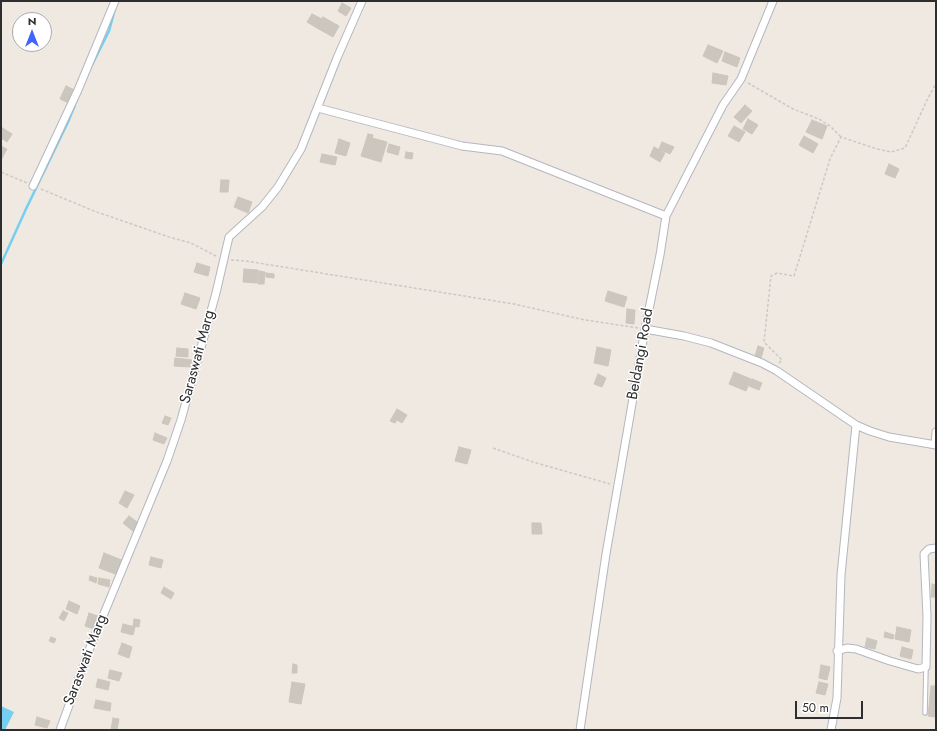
<!DOCTYPE html>
<html>
<head>
<meta charset="utf-8">
<style>
  body { margin:0 }
  #map { position:relative; width:937px; height:731px; overflow:hidden; background:#efe9e1; font-family:Jost,sans-serif }
  canvas { display:block }
  .frame { position:absolute; inset:0; border:2px solid #2e2e2e; pointer-events:none }
  .north { position:absolute; left:12px; top:12px; width:40px; height:40px; box-sizing:border-box; background:#fff; border:1px solid #ababab; border-radius:50%; rotate:0deg; font-size:11px; font-weight:700; line-height:16px; text-align:center; color:#2e2e2e }
  .north::after { content:''; display:block; margin:auto; width:14px; height:18px; background:#4264fb; clip-path:polygon(50% 0,100% 100%,50% 72%,0 100%) }
  .scale { position:absolute; left:795px; top:701px; width:68px; height:18px; box-sizing:border-box; border:2px solid #2e2e2e; border-top:0; padding-left:5px; font-size:12px; line-height:14px; white-space:nowrap; color:#2e2e2e; -webkit-text-stroke:3px #fff; paint-order:stroke }
</style>
</head>
<body>
<div id="map">
<canvas width="937" height="731"></canvas>
<div class="frame"></div>
<div class="north">N</div>
<div class="scale">50 m</div>
</div>
<script>
const c = document.querySelector('canvas').getContext('2d');
c.lineJoin = 'round';
function fill(path, color) {
  c.fillStyle = color;
  c.fill(path, 'evenodd');
}
function shape(rows) {
  const path = new Path2D();
  for (const r of rows) {
    path.moveTo(r[0], r[1]);
    for (let i = 2; i < r.length; i += 2) path.lineTo(r[i], r[i + 1]);
  }
  return path;
}
function strokePath(path, color, width, dash) {
  c.strokeStyle = color;
  c.lineWidth = width;
  c.lineCap = dash ? 'butt' : 'round';
  c.setLineDash(dash || []);
  c.stroke(path);
}
function drawText(font, color, halo, rows, align = 'center') {
  c.font = font + ' Jost,sans-serif';
  c.lineWidth = 3;
  c.setLineDash([]);
  c.textBaseline = 'middle';
  c.strokeStyle = halo;
  c.fillStyle = color;
  for (const [text, x, y, turn = 0] of rows) {
    c.save();
    c.translate(x, y);
    c.rotate((+turn || 0) * Math.PI / 180);
    c.textAlign = isNaN(turn) ? turn : align;
    if (halo) c.strokeText(text, 0, 0);
    c.fillText(text, 0, 0);
    c.restore();
  }
}
fill(shape([
  [1,706,14,712,5,730,1,730]
]), '#75cff0');
strokePath(shape([
  [90,69,109,31,115,9],
  [1,264,26,209,68,122,75,105]
]), '#75cff0', 2.5);
const building = shape([
  [342,3,351,8,346,16,338,11,342,3],
  [312,14,322,19,317,28,307,22,312,14],
  [323,17,339,26,333,37,317,28,323,17],
  [708,45,723,51,717,63,703,56,708,45],
  [725,52,740,58,737,67,722,61,725,52],
  [713,73,728,76,726,85,712,83,713,73],
  [66,86,77,91,71,104,60,99,66,86],
  [745,105,752,111,741,123,734,117,745,105],
  [748,119,758,125,752,134,743,129,748,119],
  [812,120,827,126,822,139,806,132,812,120],
  [734,126,745,132,739,142,728,136,734,126],
  [1,127,12,134,7,142,1,138,1,127],
  [368,134,373,135,372,138,387,142,381,162,361,156,368,134],
  [804,136,818,144,813,153,799,145,804,136],
  [339,139,350,143,346,156,335,153,339,139],
  [662,142,674,147,670,154,659,149,662,142],
  [389,144,400,147,398,155,387,152,389,144],
  [1,146,7,149,1,160,1,146],
  [654,147,665,153,660,162,650,156,654,147],
  [406,152,413,153,412,159,405,158,406,152],
  [322,154,337,157,335,165,320,162,322,154],
  [889,164,899,169,895,178,885,174,889,164],
  [221,180,229,180,228,192,220,192,221,180],
  [238,197,252,202,248,213,234,207,238,197],
  [197,263,210,267,208,276,194,272,197,263],
  [244,269,258,270,257,283,243,282,244,269],
  [259,271,265,272,264,284,258,284,259,271],
  [266,273,274,274,274,278,266,277,266,273],
  [608,291,627,297,624,307,605,301,608,291],
  [185,293,200,298,196,309,181,304,185,293],
  [627,309,635,310,634,324,626,323,627,309],
  [758,346,764,348,761,358,755,356,758,346],
  [597,347,611,350,608,366,594,363,597,347],
  [177,348,188,349,188,357,176,356,177,348],
  [175,358,192,360,191,367,174,366,175,358],
  [734,372,751,379,746,391,729,384,734,372],
  [598,374,606,378,602,387,594,384,598,374],
  [752,379,762,383,759,390,749,386,752,379],
  [397,409,407,415,402,423,397,420,395,423,390,421,397,409],
  [165,416,171,418,168,425,162,423,165,416],
  [155,433,167,438,164,444,153,440,155,433],
  [459,447,471,450,467,464,455,461,459,447],
  [125,491,134,495,127,508,119,503,125,491],
  [129,516,140,524,134,532,123,523,129,516],
  [532,523,541,523,542,534,532,534,532,523],
  [104,553,124,561,118,575,99,568,104,553],
  [151,557,163,560,161,568,149,565,151,557],
  [90,576,97,578,96,583,89,580,90,576],
  [99,578,110,580,109,587,98,584,99,578],
  [932,584,936,585,936,597,931,597,932,584],
  [164,587,174,593,171,599,161,593,164,587],
  [69,601,80,606,77,614,66,609,69,601],
  [63,611,68,613,64,621,59,618,63,611],
  [89,613,98,616,94,629,85,626,89,613],
  [134,619,140,620,139,627,133,626,134,619],
  [123,624,135,627,133,635,121,632,123,624],
  [897,627,911,630,909,642,895,639,897,627],
  [885,632,894,635,893,639,884,637,885,632],
  [51,637,56,639,54,643,49,641,51,637],
  [867,638,877,641,875,649,865,647,867,638],
  [122,643,132,647,129,658,118,654,122,643],
  [902,647,913,650,911,659,900,656,902,647],
  [293,664,297,665,297,673,292,673,293,664],
  [821,665,830,667,827,680,819,678,821,665],
  [110,670,122,673,119,681,108,678,110,670],
  [98,679,110,682,108,690,96,687,98,679],
  [292,682,305,684,301,704,289,702,292,682],
  [819,682,828,684,825,695,816,693,819,682],
  [931,686,936,686,936,717,928,716,931,686],
  [96,700,111,703,110,711,94,708,96,700],
  [37,717,50,721,47,728,35,725,37,717],
  [113,718,119,719,117,730,111,730,113,718]
]);
fill(building, '#cbc7bf');
strokePath(building, '#cbc5ba', 1);
const service = shape([
  [925,713,926,667]
]);
const minor = shape([
  [318,108,462,146,502,151,666,216],
  [33,186,78,90,115,1],
  [645,329,684,336,711,343,762,363,777,371,856,425,870,431,889,437,936,445],
  [935,444,936,432],
  [837,651,847,648,856,649,890,661,918,669,926,667,927,616,924,554,929,549,936,548],
  [60,730,91,645,167,461,181,420,216,293,229,237,262,207,278,187,301,149,337,58,362,1],
  [580,730,606,554,645,329,660,255,666,216,723,105,741,79,773,1],
  [831,730,837,698,841,575,856,425]
]);
strokePath(service, '#b4b7c1', 5.5);
strokePath(minor, '#b4b7c1', 9);
strokePath(shape([
  [748,83,793,109,819,119,830,126,841,137],
  [1,172,27,183],
  [41,189,94,211,172,238,191,243,216,256],
  [231,260,246,261,514,304,585,320,638,328],
  [779,363,782,360,764,342,771,276,777,273,794,276,830,159,841,137,877,149,891,152,905,148,927,100,936,83],
  [493,448,533,462,610,484]
]), '#c9c9c9', 1.5, [3, 2]);
strokePath(service, '#fff', 3.5);
strokePath(minor, '#fff', 7);
drawText('15px', '#2e2e2e', '#fff', [
  ["Beldangi Road",641,354,-80],
  ["Saraswati Marg",198,357,-75],
  ["Saraswati Marg",86,660,-69]
]);
</script>
</body>
</html>
